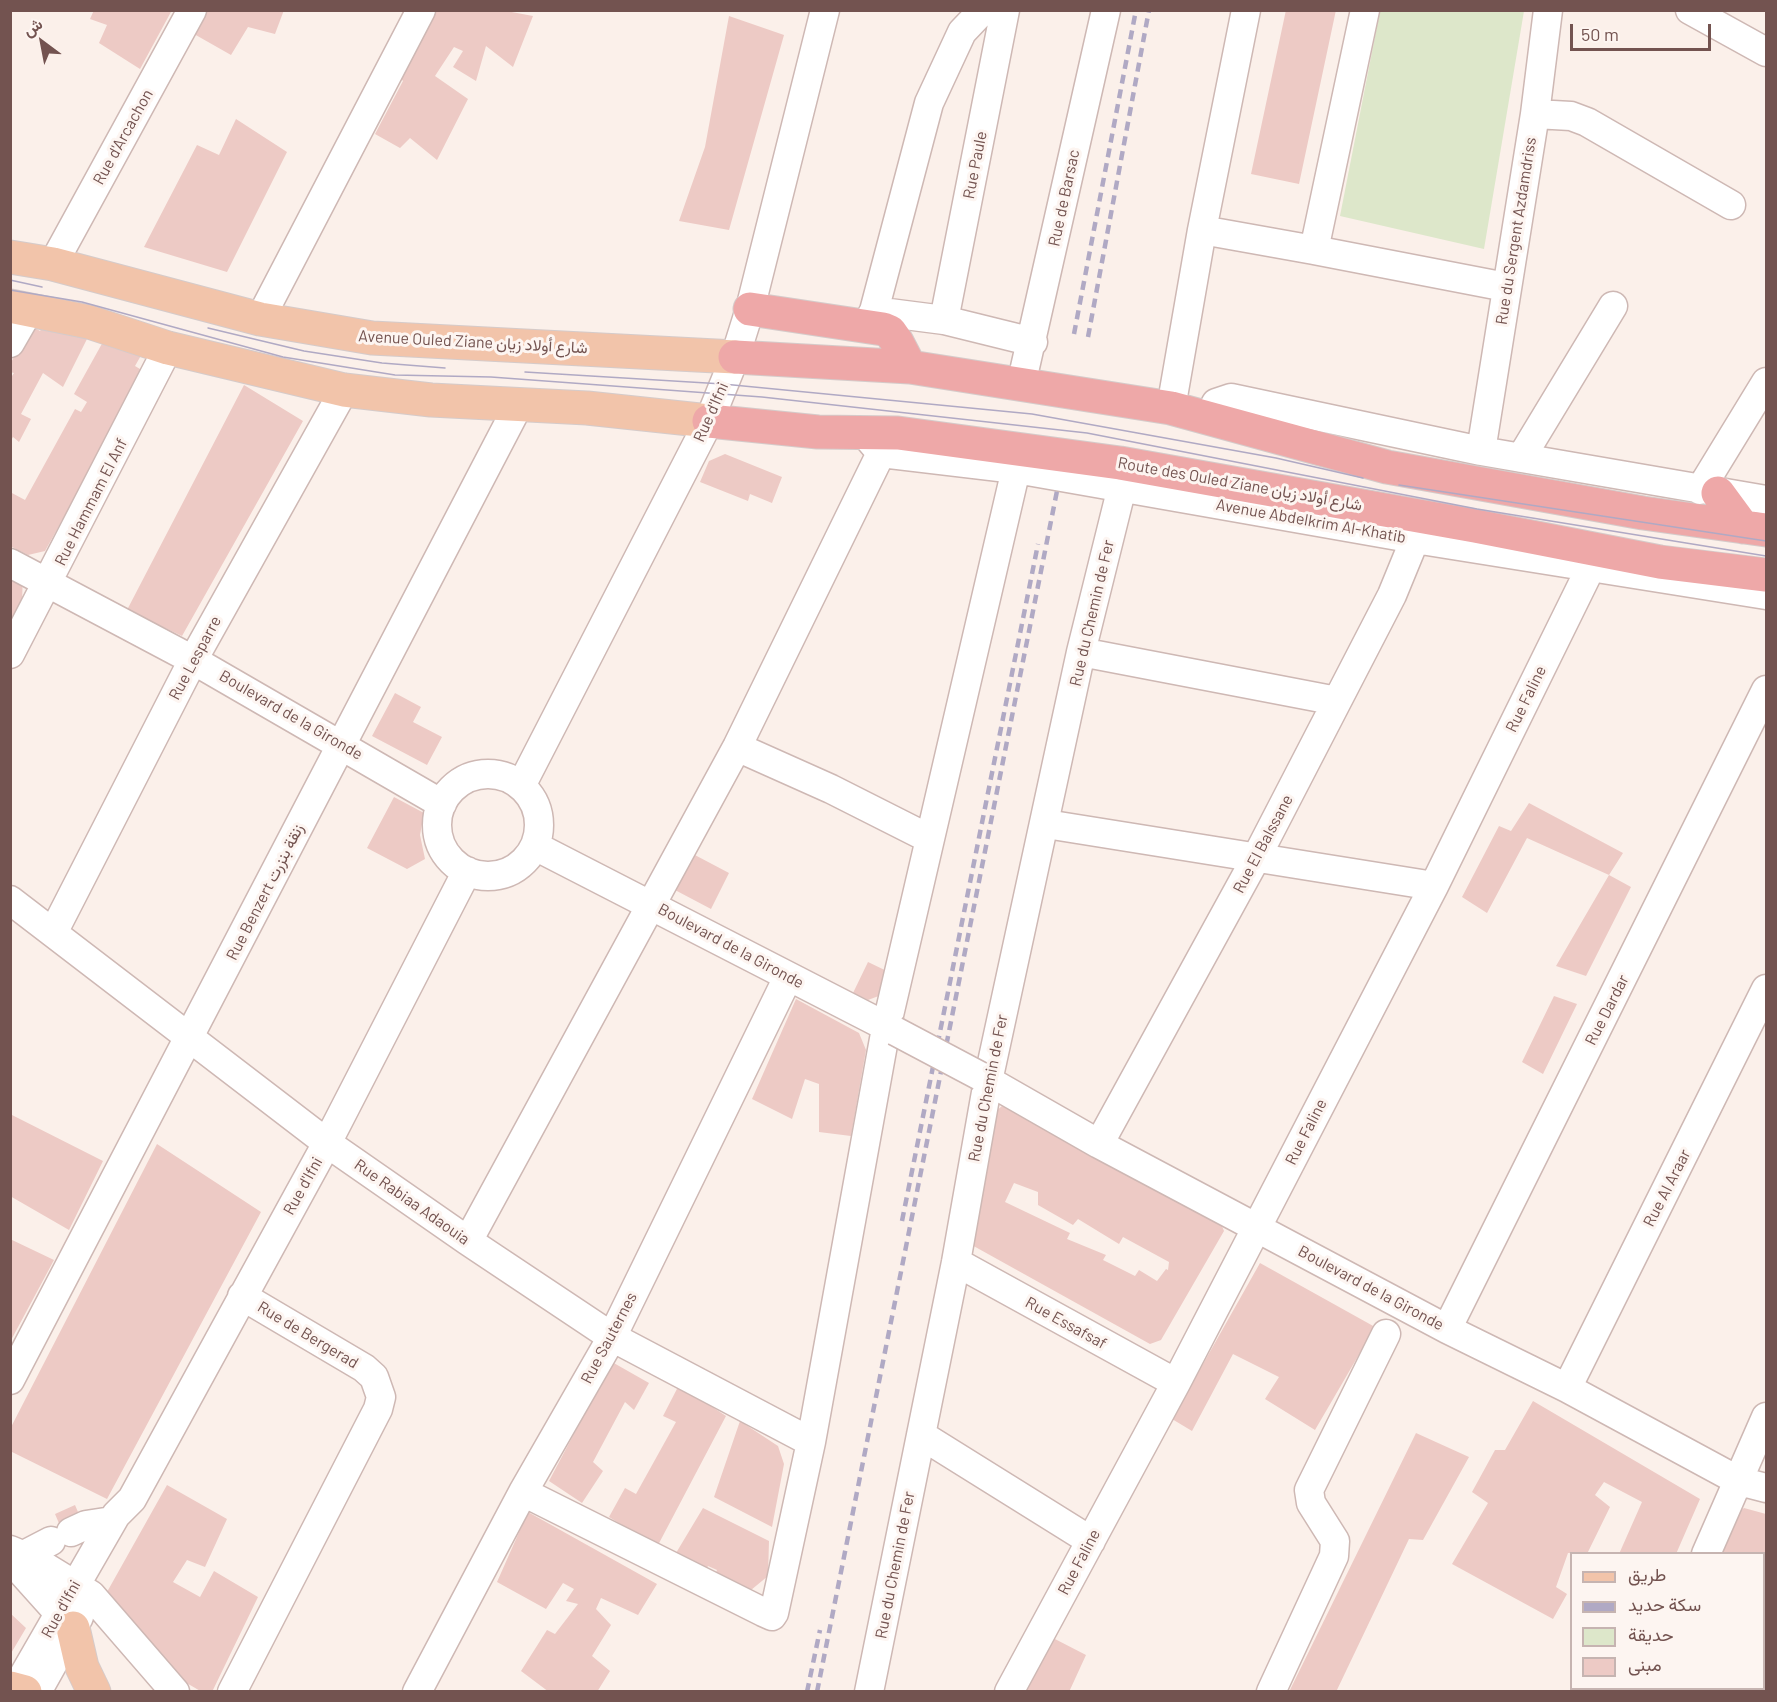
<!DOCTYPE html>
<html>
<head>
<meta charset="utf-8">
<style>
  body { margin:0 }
  #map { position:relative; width:1777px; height:1702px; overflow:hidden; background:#fbf0ea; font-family:Barlow,Vazirmatn,sans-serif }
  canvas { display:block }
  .frame { position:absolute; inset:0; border:12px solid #735350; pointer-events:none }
  .legend { position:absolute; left:1570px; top:1552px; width:195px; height:138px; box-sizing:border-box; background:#fdf5f1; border:2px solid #c6b4b1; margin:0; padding:8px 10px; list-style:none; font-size:18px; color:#735350 }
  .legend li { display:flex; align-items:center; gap:12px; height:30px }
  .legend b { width:30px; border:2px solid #c6b4b1 }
  .north { position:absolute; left:12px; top:12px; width:60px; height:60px; -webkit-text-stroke:4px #fdf5f1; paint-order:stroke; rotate:328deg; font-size:16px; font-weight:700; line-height:24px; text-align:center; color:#735350 }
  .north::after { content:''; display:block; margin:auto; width:21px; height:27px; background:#735350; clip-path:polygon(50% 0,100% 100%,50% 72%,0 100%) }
  .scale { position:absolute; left:1570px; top:24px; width:141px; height:27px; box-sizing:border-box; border:3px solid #735350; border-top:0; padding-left:8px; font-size:18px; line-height:21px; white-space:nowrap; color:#735350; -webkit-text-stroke:4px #fdf5f1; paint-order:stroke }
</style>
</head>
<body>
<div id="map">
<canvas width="1777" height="1702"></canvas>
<div class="frame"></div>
<ul class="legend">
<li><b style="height:8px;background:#f2c4aa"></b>طريق</li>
<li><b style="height:8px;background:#b0a9c4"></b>سكة حديد</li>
<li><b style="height:16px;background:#dde7ca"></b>حديقة</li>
<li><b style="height:16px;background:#edcac5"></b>مبنى</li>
</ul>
<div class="north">ش</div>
<div class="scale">50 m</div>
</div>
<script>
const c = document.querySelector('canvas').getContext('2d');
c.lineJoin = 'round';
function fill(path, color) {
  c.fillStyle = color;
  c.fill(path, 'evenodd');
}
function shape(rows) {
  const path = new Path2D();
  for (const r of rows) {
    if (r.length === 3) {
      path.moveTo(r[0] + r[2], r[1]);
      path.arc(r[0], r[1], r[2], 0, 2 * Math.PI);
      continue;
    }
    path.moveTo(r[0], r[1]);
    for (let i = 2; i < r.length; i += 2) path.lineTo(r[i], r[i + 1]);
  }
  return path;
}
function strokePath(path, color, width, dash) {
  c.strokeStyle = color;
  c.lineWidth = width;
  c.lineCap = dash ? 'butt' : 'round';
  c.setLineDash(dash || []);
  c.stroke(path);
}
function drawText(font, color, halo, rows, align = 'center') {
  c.font = font + ' Barlow,Vazirmatn,sans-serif';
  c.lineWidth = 6;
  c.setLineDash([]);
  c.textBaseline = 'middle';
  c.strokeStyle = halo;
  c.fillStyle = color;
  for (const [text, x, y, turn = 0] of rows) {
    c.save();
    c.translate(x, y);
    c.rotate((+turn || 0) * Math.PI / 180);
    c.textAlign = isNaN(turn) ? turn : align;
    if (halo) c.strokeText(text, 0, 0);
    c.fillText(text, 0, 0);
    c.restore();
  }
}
fill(shape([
  [1380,11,1524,11,1484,249,1340,216]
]), '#dde7ca');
fill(shape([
  [94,10,172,10,140,69,99,43,107,25,90,19],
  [206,10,284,10,275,34,248,27,231,55,194,34],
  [428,10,501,10,533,16,513,67,486,46,476,81,453,67,463,51,454,47,435,76,468,99,437,160,410,138,400,148,375,134,403,81,397,74],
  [1286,10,1336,10,1299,184,1251,174],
  [729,16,784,35,729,230,679,221,705,147],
  [236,119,287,152,227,272,144,247,197,145,219,155],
  [47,320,91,331,63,387,43,373,21,414,31,419,19,442,13,437,10,442,10,379,14,373,10,372,10,364,32,326,40,331],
  [104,340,143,352,135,366,145,372,45,551,28,555,10,546,10,492,25,500,75,409,81,412,87,402,74,394],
  [244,385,303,421,182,636,127,610],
  [725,454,782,477,772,503,750,494,748,501,700,482,709,461],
  [10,563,23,570,22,604,10,626],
  [395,693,421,707,413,722,442,737,427,765,372,736],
  [394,797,424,813,420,835,425,859,407,869,367,848],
  [1529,803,1623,853,1609,875,1527,838,1487,913,1462,897,1499,826,1511,831],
  [693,854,729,873,711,909,675,890],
  [1609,875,1631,887,1586,976,1556,966],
  [868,962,893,974,884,994,868,1000,853,993],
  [1554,996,1577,1004,1543,1074,1522,1062],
  [796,999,859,1033,866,1050,851,1136,819,1132,819,1084,805,1079,792,1119,752,1099],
  [1002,1106,1218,1216,1224,1231,1161,1340,1150,1344,970,1244,988,1118],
  [1014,1183,1038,1192,1038,1205,1073,1225,1078,1219,1119,1244,1123,1237,1169,1262,1168,1270,1166,1269,1157,1281,1139,1270,1135,1276,1103,1260,1106,1255,1067,1239,1070,1233,1005,1202],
  [10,1114,103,1161,69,1230,10,1196],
  [157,1144,261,1212,107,1499,10,1451,10,1429],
  [10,1239,54,1260,10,1342],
  [1260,1263,1375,1327,1315,1430,1265,1399,1279,1377,1233,1354,1192,1431,1172,1419],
  [612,1362,649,1383,634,1410,625,1402,593,1462,603,1471,582,1503,549,1481],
  [679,1385,726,1416,657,1547,609,1517,625,1488,636,1494,676,1422,663,1416],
  [1533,1401,1700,1499,1676,1554,1619,1554,1642,1502,1604,1482,1595,1495,1610,1507,1587,1554,1568,1553,1556,1587,1567,1594,1553,1619,1452,1564,1488,1503,1472,1492,1495,1450,1505,1450],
  [740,1421,778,1446,784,1464,772,1527,714,1497],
  [1416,1433,1469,1457,1423,1540,1409,1539,1336,1692,1289,1692],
  [167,1485,227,1519,205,1567,187,1560,173,1582,200,1597,214,1571,258,1597,212,1692,202,1692,178,1678,107,1592],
  [75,1505,81,1519,61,1528,55,1514],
  [703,1508,769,1541,768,1576,745,1595,713,1580,717,1570,708,1566,703,1576,673,1558],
  [1744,1508,1766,1514,1766,1692,1729,1689,1764,1689,1764,1554,1715,1554,1729,1520],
  [528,1512,657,1584,638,1615,601,1598,596,1609,611,1625,592,1656,610,1671,597,1692,549,1692,521,1671,547,1630,555,1634,578,1604,566,1601,574,1589,563,1583,546,1609,497,1582],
  [10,1613,26,1628,10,1655],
  [1053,1638,1086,1655,1069,1692,1024,1692],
  [1654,1689,1700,1689,1699,1692,1652,1692]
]), '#edcac5');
const minor = shape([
  [1690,10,1766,52],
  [1535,114,1571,116,1587,122,1731,205],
  [1202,230,1314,250,1365,10],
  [1314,250,1506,287],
  [53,264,192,10],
  [874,311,944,320,1033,342],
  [260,319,421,10],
  [944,320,1005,10],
  [867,324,874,311,929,103,962,32,983,10],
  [10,343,29,310],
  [1021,385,1106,10],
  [1171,408,1202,230,1246,10],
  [1209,417,1216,403,1231,398,1481,451,1766,500],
  [864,433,881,453,1016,469,1415,539,1766,595],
  [1481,451,1535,114,1548,10],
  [1521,458,1613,306],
  [1700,490,1766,382],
  [10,563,193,660,442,804],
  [1081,652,1337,701],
  [10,654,168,348],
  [737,747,831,789,930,839],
  [488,825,51],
  [521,786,709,421,735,357,750,309,825,10],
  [1046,824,1434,886],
  [535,846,895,1031],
  [10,900,327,1143,468,1241,612,1337,811,1442],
  [54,931,193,660,344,390],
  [980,1076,1099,1144,1447,1329,1567,1388,1739,1481,1766,1488],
  [1099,1144,1256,858,1392,595,1415,539],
  [468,1241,737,747,881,453],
  [956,1262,1176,1383],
  [1447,1329,1766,690],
  [10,1380,519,404],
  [1567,1388,1766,989],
  [921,1435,1091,1541],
  [523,1492,763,1612,772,1616,774,1613,811,1442,886,1028,1016,469],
  [71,1532,86,1525,112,1521],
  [10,1550,34,1560,91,1595,175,1692],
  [1706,1554,1766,1417],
  [24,1555,51,1541],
  [10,1559,71,1627],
  [14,1692,116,1515,132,1499,327,1143,467,871],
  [37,1692,79,1617],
  [232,1692,378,1409,381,1397,374,1377,364,1368,242,1296],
  [417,1692,523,1492,612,1337,788,977],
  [869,1692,956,1262,988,1081,1081,652,1122,487],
  [1009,1692,1176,1383,1434,886,1591,567],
  [1271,1692,1334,1556,1335,1541,1311,1503,1309,1490,1386,1334],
  [1643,1692,1644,1688]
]);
const major = shape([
  [10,257,53,264,260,319,372,338,735,357],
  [10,306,89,322,168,348,344,390,431,400,587,408,709,421],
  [73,1628,82,1667,94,1692],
  [10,1688,25,1692]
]);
const highway = shape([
  [750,309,883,329,890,332,897,342,910,367],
  [735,357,910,367,1171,408,1387,467,1643,513,1766,530],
  [709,421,818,432,898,433,1120,463,1475,526,1660,562,1766,575],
  [1718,493,1743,527]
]);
strokePath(minor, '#ceb8b4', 31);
strokePath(major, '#d5cbca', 35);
strokePath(highway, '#d5cbca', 35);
strokePath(minor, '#fff', 28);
strokePath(major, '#f2c4aa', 33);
strokePath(highway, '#eea8a8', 33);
strokePath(shape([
  [10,280,42,287],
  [10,290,82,302,283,357,395,375,491,377,762,397,1087,433,1477,509,1766,556],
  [208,328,304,351,382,363,445,368],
  [525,372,723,384,1032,414,1276,458,1363,478],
  [1399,485,1766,541]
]), '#b0a9c4', 1.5);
strokePath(shape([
  [1074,334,1136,10],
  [1088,337,1149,10],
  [902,1221,1038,544],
  [807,1692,820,1630],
  [817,1692,1058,486]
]), '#b0a9c4', 4.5, [9, 6]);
const minorBridge = shape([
  [895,1031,980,1076]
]);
strokePath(minorBridge, '#ceb8b4', 31, []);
strokePath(minorBridge, '#fff', 28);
drawText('16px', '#735350', '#fdf5f1', [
  ["Rue d'Arcachon",123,137,-61],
  ["Rue Paule",975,165,-79],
  ["Rue de Barsac",1064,198,-78],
  ["Rue du Sergent Azdamdriss",1516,231,-81],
  ["Avenue Ouled Ziane شارع أولاد زيان",473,342,3],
  ["Rue d'Ifni",711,412,-66],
  ["Route des Ouled Ziane شارع أولاد زيان",1240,484,10],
  ["Rue Hammam El Anf",91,502,-63],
  ["Avenue Abdelkrim Al-Khatib",1311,521,10],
  ["Rue du Chemin de Fer",1092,613,-77],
  ["Rue Lesparre",195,658,-62],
  ["Rue Faline",1526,699,-64],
  ["Boulevard de la Gironde",291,715,30],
  ["Rue El Balssane",1263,844,-62],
  ["Rue Benzert زنقة بنزرت",265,892,-63],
  ["Boulevard de la Gironde",731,946,28],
  ["Rue Dardar",1607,1010,-63],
  ["Rue du Chemin de Fer",988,1088,-79],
  ["Rue Faline",1306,1132,-63],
  ["Rue d'Ifni",303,1186,-61],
  ["Rue Al Araar",1667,1188,-63],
  ["Rue Rabiaa Adaouia",412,1202,35],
  ["Boulevard de la Gironde",1371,1288,28],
  ["Rue Essafsaf",1066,1323,29],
  ["Rue de Bergerad",308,1335,31],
  ["Rue Sauternes",609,1338,-62],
  ["Rue Faline",1079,1562,-62],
  ["Rue du Chemin de Fer",895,1565,-79],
  ["Rue d'Ifni",61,1609,-61]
]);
</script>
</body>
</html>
